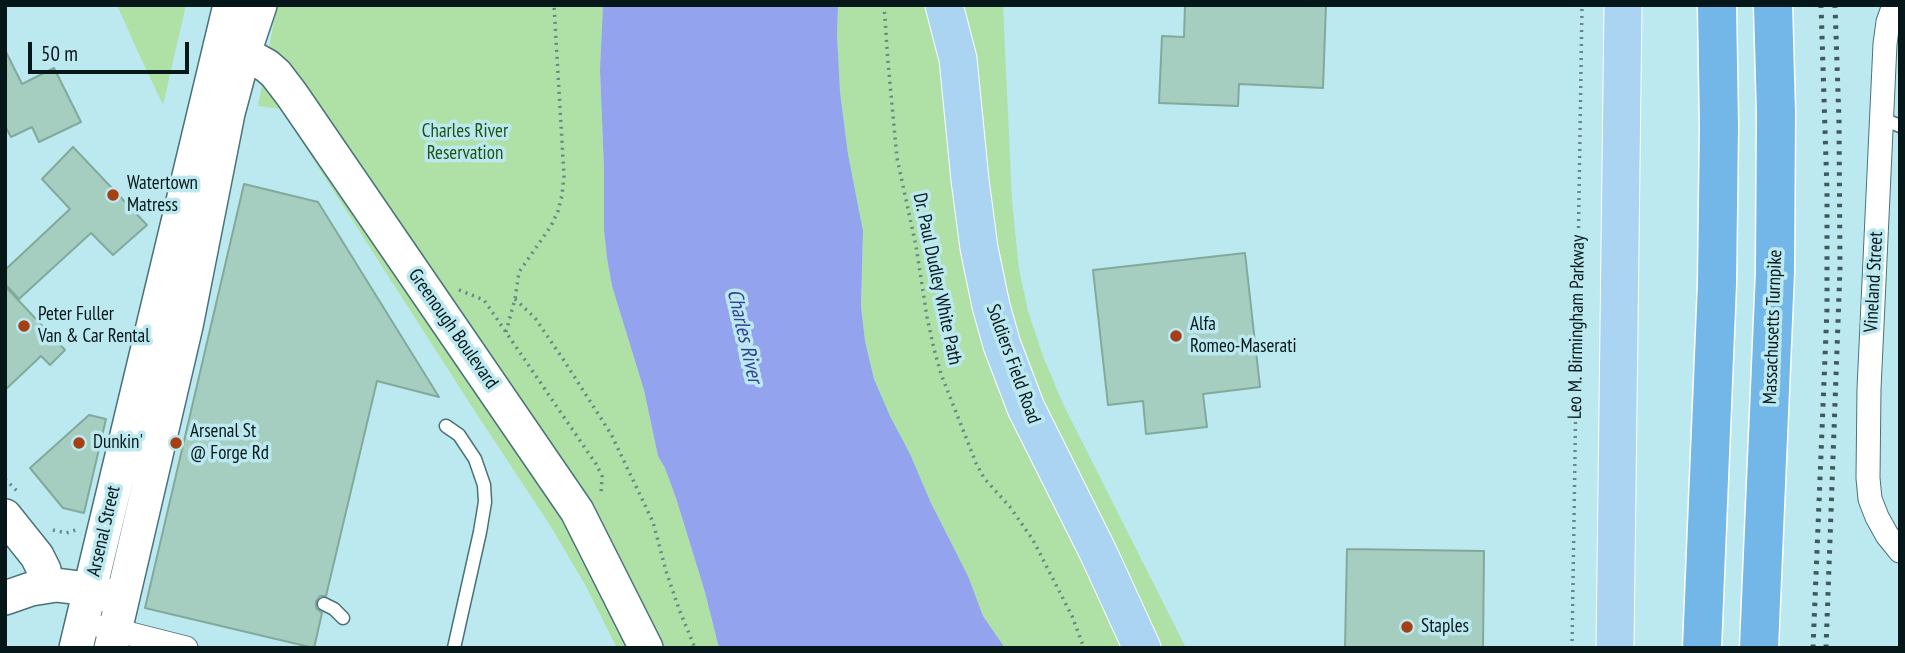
<!DOCTYPE html>
<html>
<head>
<meta charset="utf-8">
<style>
  body { margin:0 }
  #map { position:relative; width:1905px; height:653px; overflow:hidden; background:#bce8ef; font-family:"PT Sans Narrow",sans-serif }
  canvas { display:block }
  .frame { position:absolute; inset:0; border:7px solid #061719; pointer-events:none }
  .scale { position:absolute; left:28px; top:42px; width:161px; height:32px; box-sizing:border-box; border:4px solid #061719; border-top:0; padding-left:9px; font-size:21px; line-height:24px; white-space:nowrap; color:#061719; -webkit-text-stroke:5px #bce8ef; paint-order:stroke }
</style>
</head>
<body>
<div id="map">
<canvas width="1905" height="653"></canvas>
<div class="frame"></div>
<div class="scale">50 m</div>
</div>
<script>
const c = document.querySelector('canvas').getContext('2d');
c.lineJoin = 'round';
function fill(path, color) {
  c.fillStyle = color;
  c.fill(path, 'evenodd');
}
function shape(rows) {
  const path = new Path2D();
  for (const r of rows) {
    path.moveTo(r[0], r[1]);
    for (let i = 2; i < r.length; i += 2) path.lineTo(r[i], r[i + 1]);
  }
  return path;
}
function strokePath(path, color, width, dash) {
  c.strokeStyle = color;
  c.lineWidth = width;
  c.lineCap = dash ? 'butt' : 'round';
  c.setLineDash(dash || []);
  c.stroke(path);
}
function drawText(font, color, halo, rows, align = 'center') {
  c.font = font + ' "PT Sans Narrow",sans-serif';
  c.lineWidth = 7;
  c.setLineDash([]);
  c.textBaseline = 'middle';
  c.strokeStyle = halo;
  c.fillStyle = color;
  for (const [text, x, y, turn = 0] of rows) {
    c.save();
    c.translate(x, y);
    c.rotate((+turn || 0) * Math.PI / 180);
    c.textAlign = isNaN(turn) ? turn : align;
    if (halo) c.strokeText(text, 0, 0);
    c.fillText(text, 0, 0);
    c.restore();
  }
}
fill(shape([
  [117,5,186,5,163,105,138,52],
  [277,5,603,5,600,70,604,169,604,230,607,258,612,286,644,390,658,456,665,468,676,498,705,592,719,648,617,648,587,588,550,525,478,416,281,109,258,106],
  [838,5,1003,5,1012,201,1019,269,1028,311,1043,356,1063,404,1186,648,1005,648,983,616,968,576,931,503,910,454,890,416,874,379,865,341,861,306,863,231,848,154,840,92,837,34]
]), '#afe0a6');
fill(shape([
  [603,5,838,5,837,34,840,92,848,154,863,231,861,306,865,341,874,379,890,416,910,454,931,503,968,576,983,616,1005,648,719,648,705,592,676,498,665,468,658,456,644,390,612,286,607,258,604,230,604,169,600,70]
]), '#93a3ed');
const building = shape([
  [1185,5,1326,5,1323,88,1239,84,1238,106,1159,103,1162,36,1184,37,1185,5],
  [5,50,22,84,54,68,81,122,39,142,32,127,11,137,5,126,5,50],
  [73,147,147,225,113,255,91,233,19,299,5,284,5,270,70,209,42,179,73,147],
  [244,184,318,202,439,397,377,381,326,596,320,596,316,601,316,608,322,613,314,648,145,608,244,184],
  [1245,253,1260,387,1203,394,1207,427,1146,434,1143,401,1108,405,1093,270,1245,253],
  [5,286,65,350,50,365,41,356,5,390,5,286],
  [89,415,106,419,84,513,63,508,30,468,89,415],
  [1347,549,1484,551,1483,648,1345,648,1347,549]
]);
fill(building, '#a5cec1');
strokePath(building, '#81a99c', 2);
const lane = shape([
  [1881,118,1900,126],
  [446,426,459,435,475,459,484,485,485,502,480,532,454,648],
  [324,604,334,609,343,618]
]);
const street = shape([
  [1894,5,1888,22,1885,44,1869,389,1868,478,1870,499,1877,517,1887,535,1900,551],
  [103,627,186,648]
]);
const secondary = shape([
  [220,46,244,53,267,66,276,74,292,95,577,511,646,648],
  [5,516,37,556,44,570,47,586],
  [5,598,31,589,56,585,72,587,110,596],
  [76,648,230,5],
  [111,648,186,326,228,113,244,53,260,5]
]);
const primary = shape([
  [944,5,958,59,970,180,979,248,991,306,1002,345,1026,408,1098,552,1142,648],
  [1615,648,1623,5]
]);
const highway = shape([
  [1702,648,1717,284,1719,126,1717,5],
  [1759,648,1775,272,1776,113,1773,5]
]);
strokePath(lane, '#4a7379', 15);
strokePath(street, '#4a7379', 25);
strokePath(secondary, '#4a7379', 36);
strokePath(primary, '#fff', 39);
strokePath(highway, '#fff', 41);
strokePath(shape([
  [884,5,888,62,897,158,916,246,927,317,934,349,941,374,976,463,984,478,1010,507,1033,540,1072,616,1084,648],
  [459,290,484,300,596,464,602,476,601,495],
  [515,299,535,318,563,359,611,434,653,522,666,571,679,609,695,648],
  [506,332,515,299,519,272,551,226,558,211,562,195,564,176,554,5],
  [5,479,17,491],
  [53,530,66,533,76,530],
  [1572,648,1582,5]
]), '#66868a', 3.5, [2, 5]);
strokePath(lane, '#fff', 12);
strokePath(street, '#fff', 23);
strokePath(secondary, '#fff', 33);
strokePath(primary, '#aad4f1', 37);
strokePath(highway, '#72b7e7', 38);
strokePath(shape([
  [1813,648,1827,309,1827,191,1821,5],
  [1826,648,1840,268,1839,121,1835,5]
]), '#40595d', 5, [3.5, 7]);
for (const [x, y, r, color] of [
  [113,195,7,"#a53f14"],
  [24,326,7,"#a53f14"],
  [1176,336,7,"#a53f14"],
  [79,443,7,"#a53f14"],
  [176,443,7,"#a53f14"],
  [1407,627,7,"#a53f14"]
]) {
  const dot = new Path2D();
  dot.arc(x, y, r, 0, 2 * Math.PI);
  c.fillStyle = color;
  c.fill(dot);
  strokePath(dot, '#bce8ef', 2.5);
}
drawText('19px', '#1e5413', '#bce8ef', [
  ["Charles River",465,132],
  ["Reservation",465,154]
]);
drawText('19px', '#061719', '#bce8ef', [
  ["Watertown",127,184],
  ["Matress",127,206],
  ["Peter Fuller",38,315],
  ["Van & Car Rental",38,337],
  ["Alfa",1190,325],
  ["Romeo-Maserati",1190,347],
  ["Arsenal St",190,432],
  ["@ Forge Rd",190,454],
  ["Dunkin'",93,443],
  ["Staples",1421,627]
], 'left');
drawText('19px', '#061719', '#bce8ef', [
  ["Dr. Paul Dudley White Path",937,279,78],
  ["Vineland Street",1874,282,-87],
  ["Leo M. Birmingham Parkway",1577,327,-89],
  ["Massachusetts Turnpike",1773,327,-88],
  ["Greenough Boulevard",453,329,55],
  ["Soldiers Field Road",1013,364,70],
  ["Arsenal Street",104,531,-77]
]);
drawText('italic 21px', '#374096', '#bce8ef', [
  ["Charles River",744,336,77]
]);
</script>
</body>
</html>
